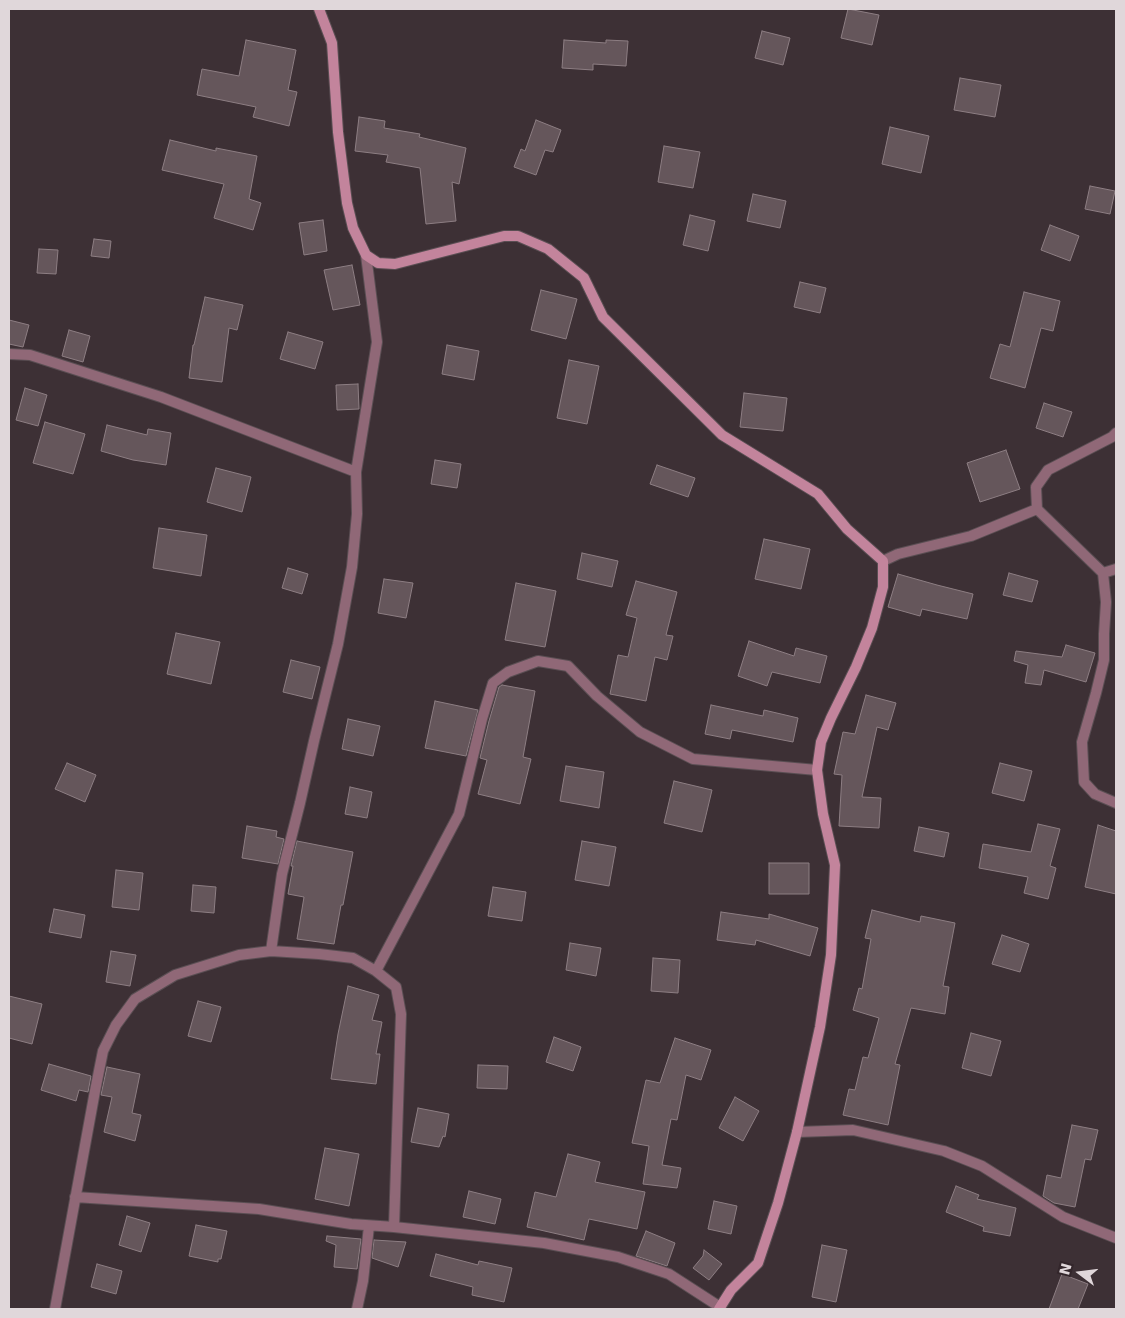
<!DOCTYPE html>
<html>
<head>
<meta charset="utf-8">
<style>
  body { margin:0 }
  #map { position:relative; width:1125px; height:1318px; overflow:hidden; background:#3d3035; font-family:"DejaVu Sans",sans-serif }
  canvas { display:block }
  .frame { position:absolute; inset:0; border:10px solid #e0d7da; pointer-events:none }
  .north { position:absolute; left:1055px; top:1248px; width:50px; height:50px; -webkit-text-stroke:4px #33262b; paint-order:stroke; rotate:285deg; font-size:14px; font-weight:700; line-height:20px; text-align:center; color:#e0d7da }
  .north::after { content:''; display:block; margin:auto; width:18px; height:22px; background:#e0d7da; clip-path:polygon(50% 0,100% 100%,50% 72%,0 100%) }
</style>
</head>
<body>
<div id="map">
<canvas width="1125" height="1318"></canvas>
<div class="frame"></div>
<div class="north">N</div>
</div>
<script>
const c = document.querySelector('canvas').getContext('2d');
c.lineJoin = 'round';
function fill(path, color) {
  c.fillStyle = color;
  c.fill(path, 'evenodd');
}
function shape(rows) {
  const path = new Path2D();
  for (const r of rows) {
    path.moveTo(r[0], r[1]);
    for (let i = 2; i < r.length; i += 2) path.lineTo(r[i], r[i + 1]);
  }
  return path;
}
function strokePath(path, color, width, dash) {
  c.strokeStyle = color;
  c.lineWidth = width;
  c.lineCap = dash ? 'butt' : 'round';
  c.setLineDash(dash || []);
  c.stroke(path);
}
const building = shape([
  [848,9,879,15,872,45,841,38,848,9],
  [762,31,790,38,783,65,755,58,762,31],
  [246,40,296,50,288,90,297,92,289,126,253,117,256,107,197,95,202,69,239,76,246,40],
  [564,40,606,43,606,40,628,41,626,66,593,64,593,70,562,68,564,40],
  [960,78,1001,85,995,117,954,110,960,78],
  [359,117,385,121,384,128,420,134,419,137,466,148,459,184,452,182,456,221,426,224,420,168,386,162,388,155,355,151,359,117],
  [536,120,561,130,553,152,545,150,536,175,514,167,521,149,525,151,536,120],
  [890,127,929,136,921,173,882,164,890,127],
  [170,140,216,151,216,148,257,156,249,199,261,203,253,230,214,218,224,184,162,170,170,140],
  [664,146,700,152,693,188,658,182,664,146],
  [1090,186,1115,191,1110,214,1085,209,1090,186],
  [753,194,786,201,780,228,747,221,753,194],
  [690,215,715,221,708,251,683,245,690,215],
  [323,220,327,251,304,255,299,223,323,220],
  [1050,225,1079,236,1070,261,1041,250,1050,225],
  [94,239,111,241,109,258,91,256,94,239],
  [39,249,58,250,56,274,37,273,39,249],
  [352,265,360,305,333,310,324,270,352,265],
  [800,282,826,288,820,313,794,307,800,282],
  [541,290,577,299,566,339,531,330,541,290],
  [1024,292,1060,301,1053,331,1041,328,1025,388,990,378,1000,344,1010,347,1024,292],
  [205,297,243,305,237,330,229,328,222,382,189,378,193,345,194,345,205,297],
  [9,320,29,325,23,347,9,344,9,320],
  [69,330,90,336,83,362,62,356,69,330],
  [288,332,323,342,315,369,280,359,288,332],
  [447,345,479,351,474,380,442,374,447,345],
  [569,360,599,366,587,424,557,418,569,360],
  [358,384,359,409,337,410,336,385,358,384],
  [25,388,47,395,38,426,16,420,25,388],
  [744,393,787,398,783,431,740,427,744,393],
  [1044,403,1072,412,1063,437,1036,428,1044,403],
  [45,422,85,434,73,474,33,463,45,422],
  [107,425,147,435,148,429,171,433,166,465,133,460,101,451,107,425],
  [1006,450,1020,489,980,502,967,463,1006,450],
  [435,460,461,464,457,488,431,484,435,460],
  [657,465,695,478,688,497,650,484,657,465],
  [216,468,251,477,242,512,207,502,216,468],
  [159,528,207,535,201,576,153,568,159,528],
  [764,539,810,549,801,589,755,579,764,539],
  [582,553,618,561,612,587,577,579,582,553],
  [288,568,308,574,302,594,282,588,288,568],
  [1009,573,1038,581,1032,602,1003,595,1009,573],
  [898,574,937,585,973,594,967,619,922,609,920,616,888,607,898,574],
  [384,579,413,583,406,618,378,613,384,579],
  [636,581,677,592,666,635,673,636,667,660,655,657,646,701,610,694,618,655,628,657,637,618,626,615,636,581],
  [516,583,556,591,545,647,505,640,516,583],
  [176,633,220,642,211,684,167,674,176,633],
  [749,641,794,656,796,648,827,656,820,683,772,672,767,686,738,676,749,641],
  [1066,645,1095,653,1086,682,1044,670,1041,685,1025,683,1028,665,1014,661,1016,651,1062,657,1066,645],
  [291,660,320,667,312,699,283,692,291,660],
  [502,685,535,691,523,757,531,759,520,804,478,794,487,760,480,758,489,721,499,687,502,685],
  [866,695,896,703,888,730,877,727,862,797,881,798,879,828,839,826,842,775,834,774,843,732,855,734,866,695],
  [435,701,478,710,466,756,425,748,435,701],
  [711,705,763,716,764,710,798,718,793,742,732,730,730,739,705,734,711,705],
  [348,719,380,726,373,756,342,749,348,719],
  [67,763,96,775,85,802,55,789,67,763],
  [1000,763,1032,771,1024,801,992,793,1000,763],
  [566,766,604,772,599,808,560,801,566,766],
  [674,781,712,790,702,832,664,823,674,781],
  [350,787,372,792,367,818,345,814,350,787],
  [1038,824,1060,829,1050,866,1056,868,1048,899,1024,893,1028,877,979,868,983,844,1031,852,1038,824],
  [1098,825,1116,831,1116,894,1085,887,1098,825],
  [247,826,277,831,276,837,284,839,278,864,242,858,247,826],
  [919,827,949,833,944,857,914,851,919,827],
  [297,841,353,852,343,905,341,905,334,944,297,939,304,897,288,894,293,866,291,866,297,841],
  [582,841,616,847,609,886,575,880,582,841],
  [769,863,809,863,809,894,769,894,769,863],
  [116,870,143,873,139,910,112,907,116,870],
  [193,885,216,887,214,913,191,911,193,885],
  [493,887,526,892,522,921,488,916,493,887],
  [54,909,85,915,81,938,49,932,54,909],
  [872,910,920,922,921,916,955,923,943,986,949,987,945,1014,911,1008,895,1064,900,1065,888,1125,843,1115,849,1089,855,1090,863,1057,868,1058,879,1018,853,1010,859,988,862,989,871,939,865,938,872,910],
  [721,912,769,919,769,914,818,928,810,956,756,940,755,945,717,940,721,912],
  [1002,935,1029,944,1020,972,992,964,1002,935],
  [570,943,601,948,596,976,566,970,570,943],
  [111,951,136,955,130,986,106,982,111,951],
  [653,958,680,960,678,993,651,991,653,958],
  [348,986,379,995,372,1020,382,1022,376,1054,380,1054,376,1084,331,1079,338,1034,348,986],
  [9,996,42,1004,32,1044,9,1038,9,996],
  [198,1001,221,1007,211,1042,188,1036,198,1001],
  [971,1033,1001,1041,991,1076,962,1068,971,1033],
  [554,1037,581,1047,573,1071,546,1062,554,1037],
  [675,1038,711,1050,701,1080,686,1075,677,1120,671,1119,662,1165,681,1168,677,1188,643,1184,649,1146,632,1143,646,1080,660,1083,675,1038],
  [49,1064,91,1076,88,1092,79,1090,76,1101,41,1090,49,1064],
  [478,1065,508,1066,507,1089,477,1088,478,1065],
  [107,1067,140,1074,132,1113,141,1115,135,1141,104,1132,112,1097,101,1095,107,1067],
  [735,1097,759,1111,743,1141,719,1128,735,1097],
  [418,1108,449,1114,445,1137,443,1136,439,1147,411,1142,418,1108],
  [1072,1125,1098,1130,1091,1160,1085,1159,1075,1207,1054,1203,1043,1196,1047,1175,1061,1178,1072,1125],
  [325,1148,359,1154,349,1206,315,1199,325,1148],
  [568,1154,600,1162,595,1182,645,1192,637,1229,589,1219,584,1240,527,1227,535,1192,556,1197,568,1154],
  [956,1186,979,1195,977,1199,1016,1208,1010,1236,983,1231,984,1227,946,1212,956,1186],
  [469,1191,501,1199,495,1224,463,1217,469,1191],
  [714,1201,737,1206,731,1234,708,1229,714,1201],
  [127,1216,150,1223,141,1252,119,1245,127,1216],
  [196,1225,227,1231,221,1259,218,1259,218,1262,189,1256,196,1225],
  [646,1231,675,1243,667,1266,636,1256,646,1231],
  [327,1236,361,1239,357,1269,334,1267,336,1245,326,1241,327,1236],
  [374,1240,406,1242,398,1267,372,1258,374,1240],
  [822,1245,847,1250,836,1302,812,1297,822,1245],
  [704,1250,722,1264,709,1280,693,1268,703,1256,704,1250],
  [436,1254,478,1265,479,1261,512,1268,504,1302,472,1295,473,1287,430,1276,436,1254],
  [97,1264,122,1271,116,1294,91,1287,97,1264],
  [1062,1274,1088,1284,1078,1309,1049,1309,1062,1274]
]);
fill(building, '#65565b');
strokePath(building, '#8d7e83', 1);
const street = shape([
  [9,354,30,355,161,397,356,472,377,342,366,255],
  [1037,509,1036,487,1048,470,1112,437,1116,433],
  [883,561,898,554,971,536,1037,509,1103,573,1116,569],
  [1103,573,1106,602,1104,634,1104,660,1096,693,1082,742,1084,782,1095,794,1116,803],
  [271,951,319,954,353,958,376,971,396,987,401,1014,394,1227,544,1243,618,1257,669,1274,720,1307],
  [376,971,459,814,482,719,493,683,508,672,538,661,568,666,597,696,640,732,693,759,817,770],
  [797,1132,853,1130,944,1151,982,1166,1063,1217,1116,1238],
  [75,1197,259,1209,351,1224,394,1227],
  [55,1309,95,1091,103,1051,116,1025,135,999,175,975,239,955,271,951,282,874,300,803,314,741,338,644,352,567,357,514,356,472],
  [357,1309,363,1281,369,1226]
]);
const secondary = shape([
  [319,9,332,43,338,132,347,203,353,228,366,255,378,263,395,264,504,236,518,236,548,249,584,278,603,317,722,435,818,494,847,529,883,561,883,587,872,628,856,667,831,718,821,742,817,770,823,814,835,865,831,955,820,1027,797,1132,778,1203,758,1263,731,1290,719,1309]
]);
strokePath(street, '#5a4e53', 12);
strokePath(secondary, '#5a4e53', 12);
strokePath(street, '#906877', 10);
strokePath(secondary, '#c3849c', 10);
</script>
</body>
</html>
